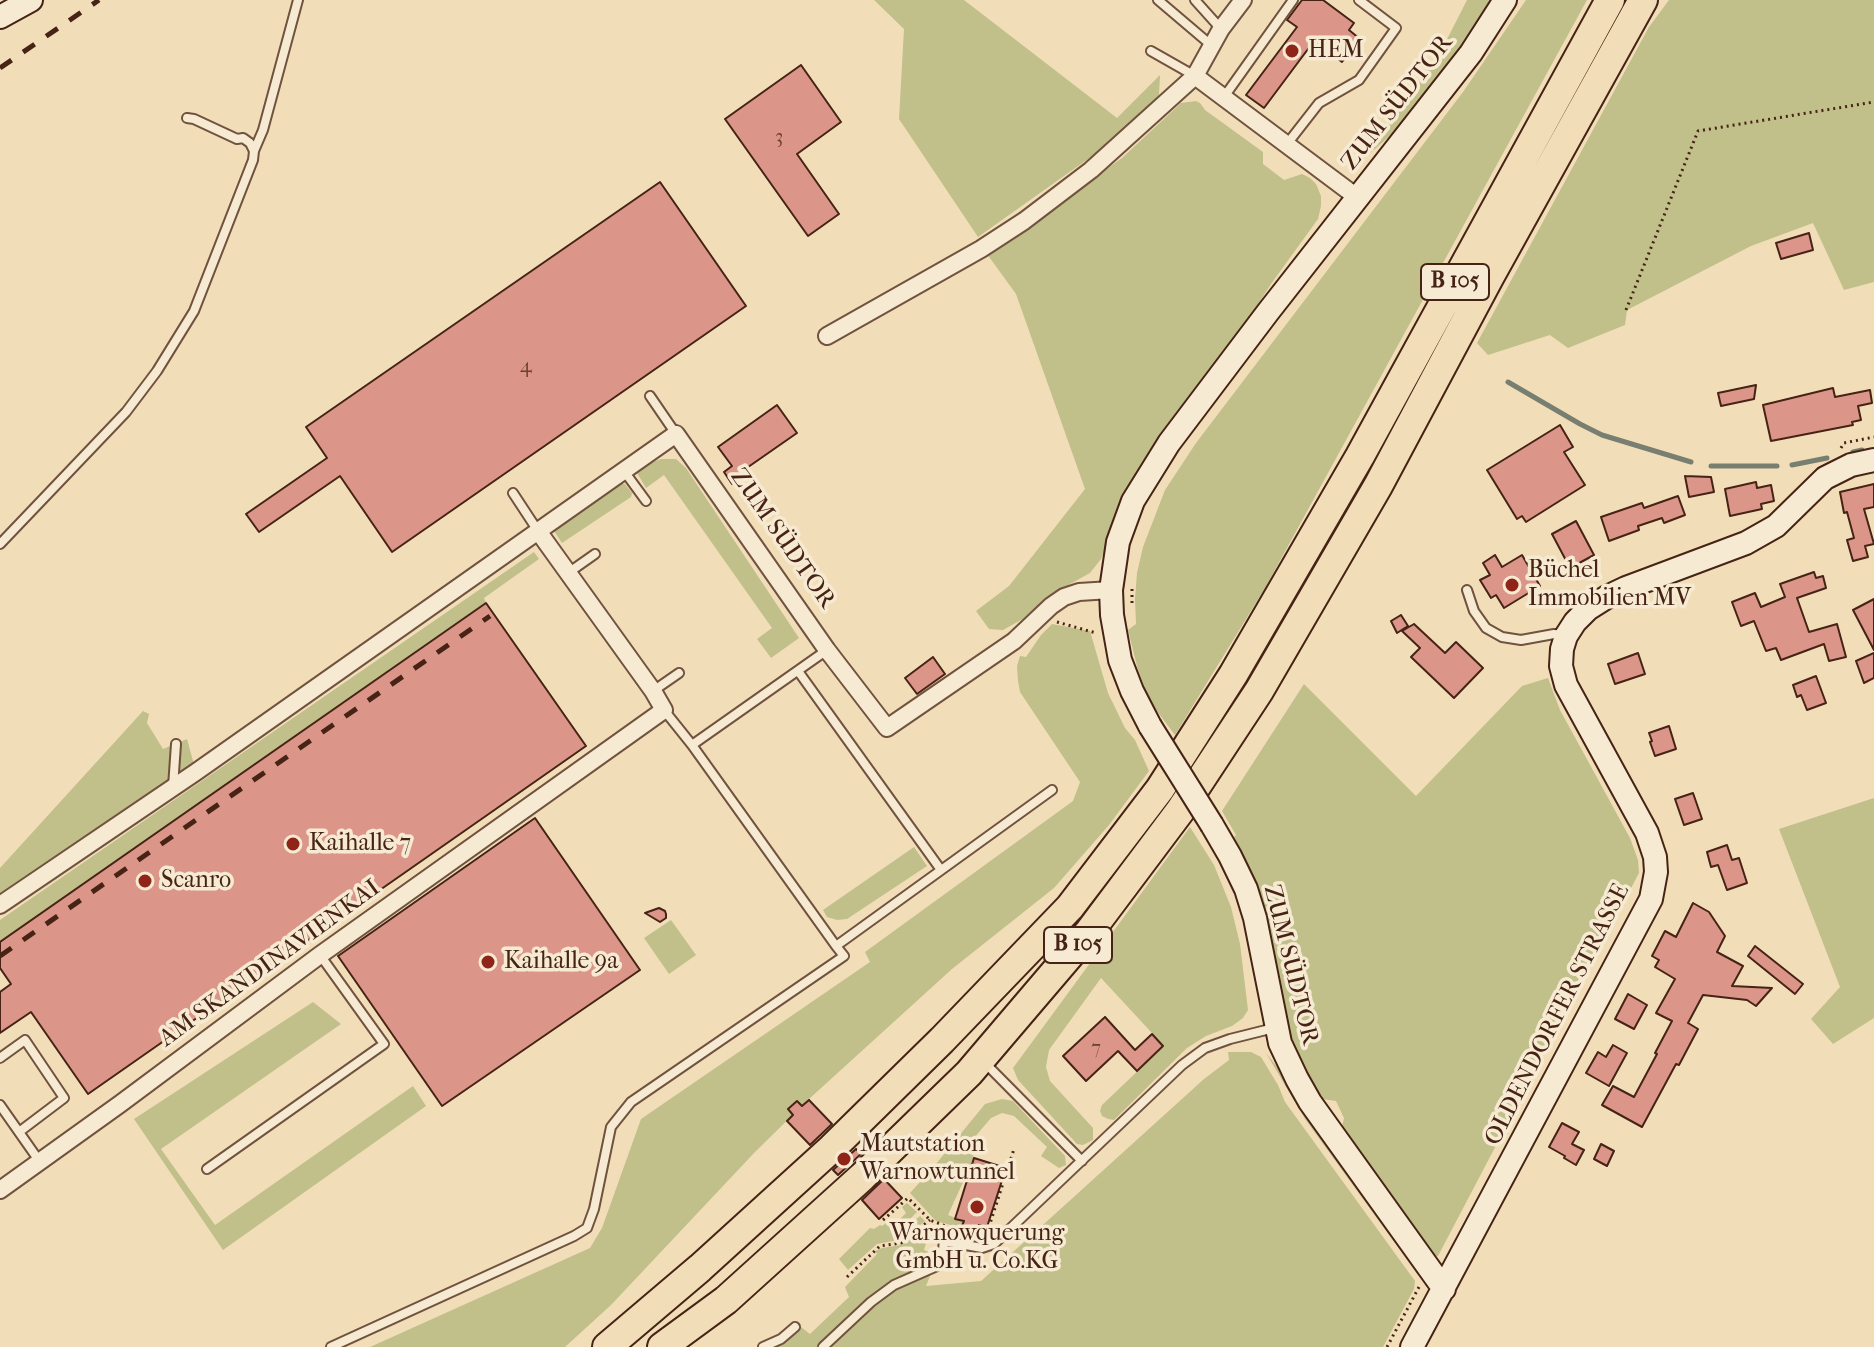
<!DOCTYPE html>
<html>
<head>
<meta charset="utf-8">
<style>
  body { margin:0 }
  canvas { display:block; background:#f1deb9 }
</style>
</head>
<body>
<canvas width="1874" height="1347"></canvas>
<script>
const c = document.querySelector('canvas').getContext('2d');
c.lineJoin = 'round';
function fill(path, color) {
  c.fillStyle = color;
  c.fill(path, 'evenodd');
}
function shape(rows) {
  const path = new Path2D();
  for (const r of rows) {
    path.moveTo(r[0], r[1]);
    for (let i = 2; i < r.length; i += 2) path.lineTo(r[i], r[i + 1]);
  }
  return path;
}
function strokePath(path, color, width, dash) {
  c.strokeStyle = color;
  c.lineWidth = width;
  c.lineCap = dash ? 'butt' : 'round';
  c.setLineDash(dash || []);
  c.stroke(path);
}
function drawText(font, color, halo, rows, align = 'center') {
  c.font = font + ' "IM FELL French Canon",serif';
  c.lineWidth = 7;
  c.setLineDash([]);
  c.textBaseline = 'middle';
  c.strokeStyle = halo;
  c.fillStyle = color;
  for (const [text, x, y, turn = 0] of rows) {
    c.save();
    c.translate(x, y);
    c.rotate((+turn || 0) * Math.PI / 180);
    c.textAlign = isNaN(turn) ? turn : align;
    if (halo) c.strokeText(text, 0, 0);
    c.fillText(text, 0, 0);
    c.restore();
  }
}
fill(shape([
  [874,0,964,0,1117,118,1160,75,1159,95,1145,110,1095,154,978,237,899,119,904,29],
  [1467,0,1492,0,1475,31,1401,126,1358,164,1439,55],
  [1526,0,1587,0,1265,588,1175,735,1150,702,1138,670,1128,630,1136,624,1135,599,1137,573,1143,547,1165,490,1196,443,1463,92],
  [1669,0,1874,0,1874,282,1844,290,1813,223,1751,246,1627,310,1625,325,1568,348,1550,335,1488,355,1477,343,1649,27],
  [1196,101,1200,103,1205,110,1263,152,1263,164,1284,180,1302,174,1310,178,1316,184,1321,196,1321,206,1318,219,1271,284,1237,337,1129,487,1101,559,1090,573,1052,594,1021,620,1003,630,989,629,976,611,1009,586,1085,489,1016,294,987,254,1122,158,1181,103],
  [661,459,676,459,686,468,799,638,771,658,757,639,772,628,664,475,646,488,637,473,650,463],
  [620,484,625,484,632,493,631,497,562,543,554,531],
  [534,552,539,559,484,598,486,603,0,942,0,920],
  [1052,624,1090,631,1108,693,1125,728,1135,740,1149,771,1109,825,1054,888,952,969,809,1099,755,1152,611,1305,565,1347,370,1347,590,1248,602,1228,641,1119,870,962,865,952,1073,801,1080,782,1020,692,1018,681,1017,666,1020,656,1026,657,1041,635],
  [1548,678,1560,710,1630,838,1638,860,1639,873,1438,1256,1429,1256,1341,1131,1344,1118,1336,1101,1322,1099,1301,1065,1287,1024,1269,929,1260,894,1232,839,1236,835,1222,811,1304,684,1416,796,1522,686],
  [143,711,149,714,147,723,163,749,187,739,196,772,0,905,0,868],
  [1874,798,1874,1018,1833,1044,1811,1019,1840,987,1779,829],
  [1190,827,1214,865,1231,907,1240,944,1248,1010,1243,1018,1232,1026,1206,1036,1187,1048,1114,1120,1108,1119,1102,1116,1100,1111,1102,1105,1164,1046,1101,978,1049,1050,1046,1067,1050,1081,1093,1128,1093,1140,1083,1145,1077,1144,1018,1080,1013,1068],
  [914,847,927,866,847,919,837,920,827,917,823,910],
  [671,920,696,955,669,974,644,938],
  [313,1002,341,1024,161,1149,215,1225,413,1086,426,1106,223,1250,134,1119],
  [1228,1052,1251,1052,1261,1057,1278,1085,1285,1102,1415,1281,1414,1289,1383,1347,773,1347,785,1341,801,1327,810,1334,849,1297,845,1287,877,1254,875,1251,882,1248,901,1245,926,1227,930,1229,924,1250,938,1256,926,1286,981,1281,1204,1079,1229,1060],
  [1266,1053,1282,1073,1306,1116,1414,1263,1420,1276,1418,1275,1305,1119],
  [1002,1099,1013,1101,1065,1156,1066,1165,1059,1168,1041,1156,1047,1147,1014,1116,1002,1113,991,1118,968,1145,974,1158,948,1215,964,1221,961,1228,936,1221,910,1193,931,1170,985,1104],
  [907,1203,917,1212,907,1222,909,1225,920,1216,925,1221,910,1234,898,1240,877,1244,848,1270,839,1259,870,1228,874,1229,880,1225,882,1226,890,1220,896,1223,906,1213,902,1207]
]), '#c1bf8a');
strokePath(shape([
  [1508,382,1580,424,1602,435,1691,462],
  [1853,452,1862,450],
  [1792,465,1827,458],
  [1711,466,1777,466]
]), '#797f70', 5);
const building = shape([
  [1302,0,1323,0,1354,23,1349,30,1360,39,1342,62,1314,41,1264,108,1246,95,1297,27,1287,20,1302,0],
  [801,65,841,122,797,154,839,214,808,236,725,119,801,65],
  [660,182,746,306,392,552,340,476,259,532,246,514,327,458,306,427,660,182],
  [1809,233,1813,250,1781,259,1776,243,1809,233],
  [1756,385,1754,399,1721,406,1718,393,1756,385],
  [1833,388,1835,397,1870,390,1872,403,1858,406,1861,420,1852,422,1853,425,1771,441,1763,405,1833,388],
  [777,405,797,433,741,472,744,476,732,484,724,472,732,466,718,447,777,405],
  [1560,425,1573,447,1564,452,1585,485,1526,522,1522,516,1517,519,1487,470,1560,425],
  [1685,476,1711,477,1714,492,1689,497,1685,476],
  [1756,482,1757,488,1771,485,1774,501,1761,504,1762,509,1730,516,1725,489,1756,482],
  [1874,484,1874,507,1864,509,1874,544,1865,546,1868,557,1853,561,1847,540,1854,538,1847,512,1844,513,1840,492,1874,484],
  [1678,496,1685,515,1664,523,1662,518,1638,526,1639,530,1609,541,1601,517,1642,503,1644,508,1678,496],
  [1576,521,1594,555,1570,568,1552,534,1576,521],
  [1495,555,1502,567,1522,555,1540,586,1504,608,1496,595,1491,598,1480,580,1490,575,1483,563,1495,555],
  [1814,572,1816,578,1823,576,1826,588,1797,598,1809,632,1837,624,1846,657,1829,661,1824,644,1781,660,1776,648,1766,651,1754,621,1741,626,1732,602,1755,593,1761,607,1785,597,1780,584,1814,572],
  [1874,599,1874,650,1853,610,1874,599],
  [486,603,586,746,88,1094,31,1012,0,1033,0,992,11,984,0,968,0,942,486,603],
  [1401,615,1408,626,1397,633,1391,621,1401,615],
  [1414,624,1445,653,1456,642,1483,668,1454,698,1411,657,1420,648,1402,631,1414,624],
  [1638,653,1645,674,1615,684,1608,664,1638,653],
  [1874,653,1874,678,1864,683,1856,661,1874,653],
  [933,657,945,674,917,694,905,678,933,657],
  [1816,676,1826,703,1807,710,1801,695,1797,697,1793,685,1816,676],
  [1669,726,1676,749,1655,756,1650,742,1652,741,1649,733,1669,726],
  [1693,793,1702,819,1684,825,1675,799,1693,793],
  [535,818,640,970,442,1106,338,956,535,818],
  [1727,845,1732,860,1739,858,1747,883,1727,890,1718,865,1711,867,1707,852,1727,845],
  [1693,903,1709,912,1725,936,1717,952,1743,966,1732,986,1772,988,1756,1006,1747,1000,1703,995,1688,1023,1698,1029,1679,1065,1676,1064,1642,1127,1602,1105,1613,1086,1634,1097,1657,1054,1655,1053,1672,1021,1656,1013,1675,979,1655,967,1659,960,1652,956,1665,931,1676,937,1693,903],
  [659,908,665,911,666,914,666,918,660,922,645,913,659,908],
  [1755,946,1803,984,1795,994,1748,956,1755,946],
  [1628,994,1647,1005,1634,1029,1615,1019,1628,994],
  [1105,1017,1135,1050,1152,1034,1163,1046,1137,1071,1118,1051,1086,1081,1063,1056,1105,1017],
  [1613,1045,1627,1053,1609,1086,1586,1073,1598,1052,1606,1057,1613,1045],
  [809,1100,832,1124,810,1145,787,1121,793,1115,788,1109,797,1101,802,1106,809,1100],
  [1562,1123,1579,1132,1572,1144,1584,1150,1576,1165,1564,1158,1565,1156,1549,1147,1562,1123],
  [1601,1144,1614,1151,1607,1166,1594,1159,1601,1144],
  [856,1149,861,1154,838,1175,833,1170,856,1149],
  [974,1158,1006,1168,987,1227,979,1225,976,1232,961,1228,964,1221,955,1219,974,1158],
  [884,1179,902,1198,879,1219,862,1200,884,1179]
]);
fill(building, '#db9589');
strokePath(building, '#462315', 2);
const lane = shape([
  [1158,0,1211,45],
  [1195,0,1221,29],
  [1151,51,1195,76],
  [1224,97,1293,0],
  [1287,144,1319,103,1359,80,1396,28,1359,0],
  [254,151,263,130,298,0],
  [650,396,676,434],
  [624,471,646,501],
  [513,493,538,531],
  [0,544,126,412,157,371,194,311,253,160,254,151,250,143,243,138,237,139,194,119,187,118],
  [568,573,595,554],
  [1467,590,1474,611,1486,628,1502,637,1521,640,1554,634,1566,636],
  [798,671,941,870],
  [653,691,679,673],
  [664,710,692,745,827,650],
  [692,745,836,946],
  [173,787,176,744],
  [0,1058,25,1040,64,1098,19,1132],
  [985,1063,1082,1161],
  [0,1105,40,1162],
  [207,1169,384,1044,320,955],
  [331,1347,574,1236,587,1228,594,1209,611,1127,631,1102,844,956,836,946,1052,790],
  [763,1347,781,1339,795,1327],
  [823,1347,871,1302,894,1285,937,1266,942,1258,944,1241,982,1248,994,1244,1182,1065,1205,1048,1230,1039,1274,1028]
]);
const street = shape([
  [1195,76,1221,29,1243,0],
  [827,336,981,249,1024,221,1091,170,1195,76,1358,198],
  [0,905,196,772,676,434,827,650,887,728,1014,641,1051,606,1064,597,1079,592,1111,590],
  [0,1190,120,1104,320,955,664,710,653,691,538,531]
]);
const secondary = shape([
  [0,17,31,0],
  [1150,726,1132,691,1120,660,1112,615,1111,590,1118,542,1133,501,1169,443,1268,312,1471,53,1505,0],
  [1212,825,1230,856,1246,889,1255,918,1280,1043,1297,1079,1310,1102,1444,1289],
  [1412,1347,1651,899,1656,872,1655,857,1647,833,1566,685,1561,666,1562,649,1566,636,1575,622,1588,609,1607,597,1626,588,1746,543,1776,526,1825,478,1851,465,1874,460]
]);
const highway = shape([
  [607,1347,700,1268,832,1148,942,1040,1070,907,1160,789,1233,675,1360,456,1610,0],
  [662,1347,726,1300,862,1177,969,1073,1090,931,1180,811,1259,691,1378,486,1490,276,1643,0]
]);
strokePath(lane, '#71523e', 12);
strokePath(street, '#71523e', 20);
strokePath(secondary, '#462315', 26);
strokePath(highway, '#462315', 32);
strokePath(shape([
  [1626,310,1698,131,1874,102],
  [1841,448,1844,443,1874,437],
  [1132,603,1132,587],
  [1057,622,1096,633],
  [883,1220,908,1198,930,1220,953,1229],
  [987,1233,1014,1149],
  [847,1277,880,1246,901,1243,930,1220],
  [1387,1347,1419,1287]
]), '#462315', 3, [2, 4]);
strokePath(lane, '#f6ead2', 8);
strokePath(street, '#f6ead2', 16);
strokePath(secondary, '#f6ead2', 22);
strokePath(highway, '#f1deb9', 28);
strokePath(shape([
  [0,68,99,0],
  [0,956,490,616]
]), '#462315', 5, [14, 14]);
const secondaryBridge = shape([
  [1150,726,1212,825]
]);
strokePath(secondaryBridge, '#462315', 26, []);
strokePath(secondaryBridge, '#f6ead2', 22);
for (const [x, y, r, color] of [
  [1292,51,8,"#8f2418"],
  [1512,585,8,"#8f2418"],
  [293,844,8,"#8f2418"],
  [145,881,8,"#8f2418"],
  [488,962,8,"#8f2418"],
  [844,1159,8,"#8f2418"],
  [977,1207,8,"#8f2418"]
]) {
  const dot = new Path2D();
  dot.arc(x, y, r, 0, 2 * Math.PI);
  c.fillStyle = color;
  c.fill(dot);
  strokePath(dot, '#f6ead2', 3);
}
drawText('20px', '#6b4032', null, [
  ["3",779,138],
  ["4",526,367],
  ["7",1096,1049]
]);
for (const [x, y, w] of [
  [1455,282,68],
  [1078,945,68]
]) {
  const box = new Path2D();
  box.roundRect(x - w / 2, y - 18, w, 36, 6);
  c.fillStyle = '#f6ead2';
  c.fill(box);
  strokePath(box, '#462315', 2);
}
drawText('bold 22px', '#462315', null, [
  ["B 105",1455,282],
  ["B 105",1078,945]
]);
drawText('24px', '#462315', '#f6ead2', [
  ["HEM",1308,51],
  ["Büchel",1528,571],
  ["Immobilien MV",1528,599],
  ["Kaihalle 7",309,844],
  ["Scanro",161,881],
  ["Kaihalle 9a",504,962],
  ["Mautstation",860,1145],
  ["Warnowtunnel",860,1173],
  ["Warnowquerung",977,1234,"center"],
  ["GmbH u. Co.KG",977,1262,"center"]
], 'left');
drawText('24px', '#462315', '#f6ead2', [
  ["ZUM SÜDTOR",1398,103,-52],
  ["ZUM SÜDTOR",782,539,55],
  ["AM SKANDINAVIENKAI",270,964,-36],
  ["ZUM SÜDTOR",1290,965,76],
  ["OLDENDORFER STRASSE",1558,1015,-63]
]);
</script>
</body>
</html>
